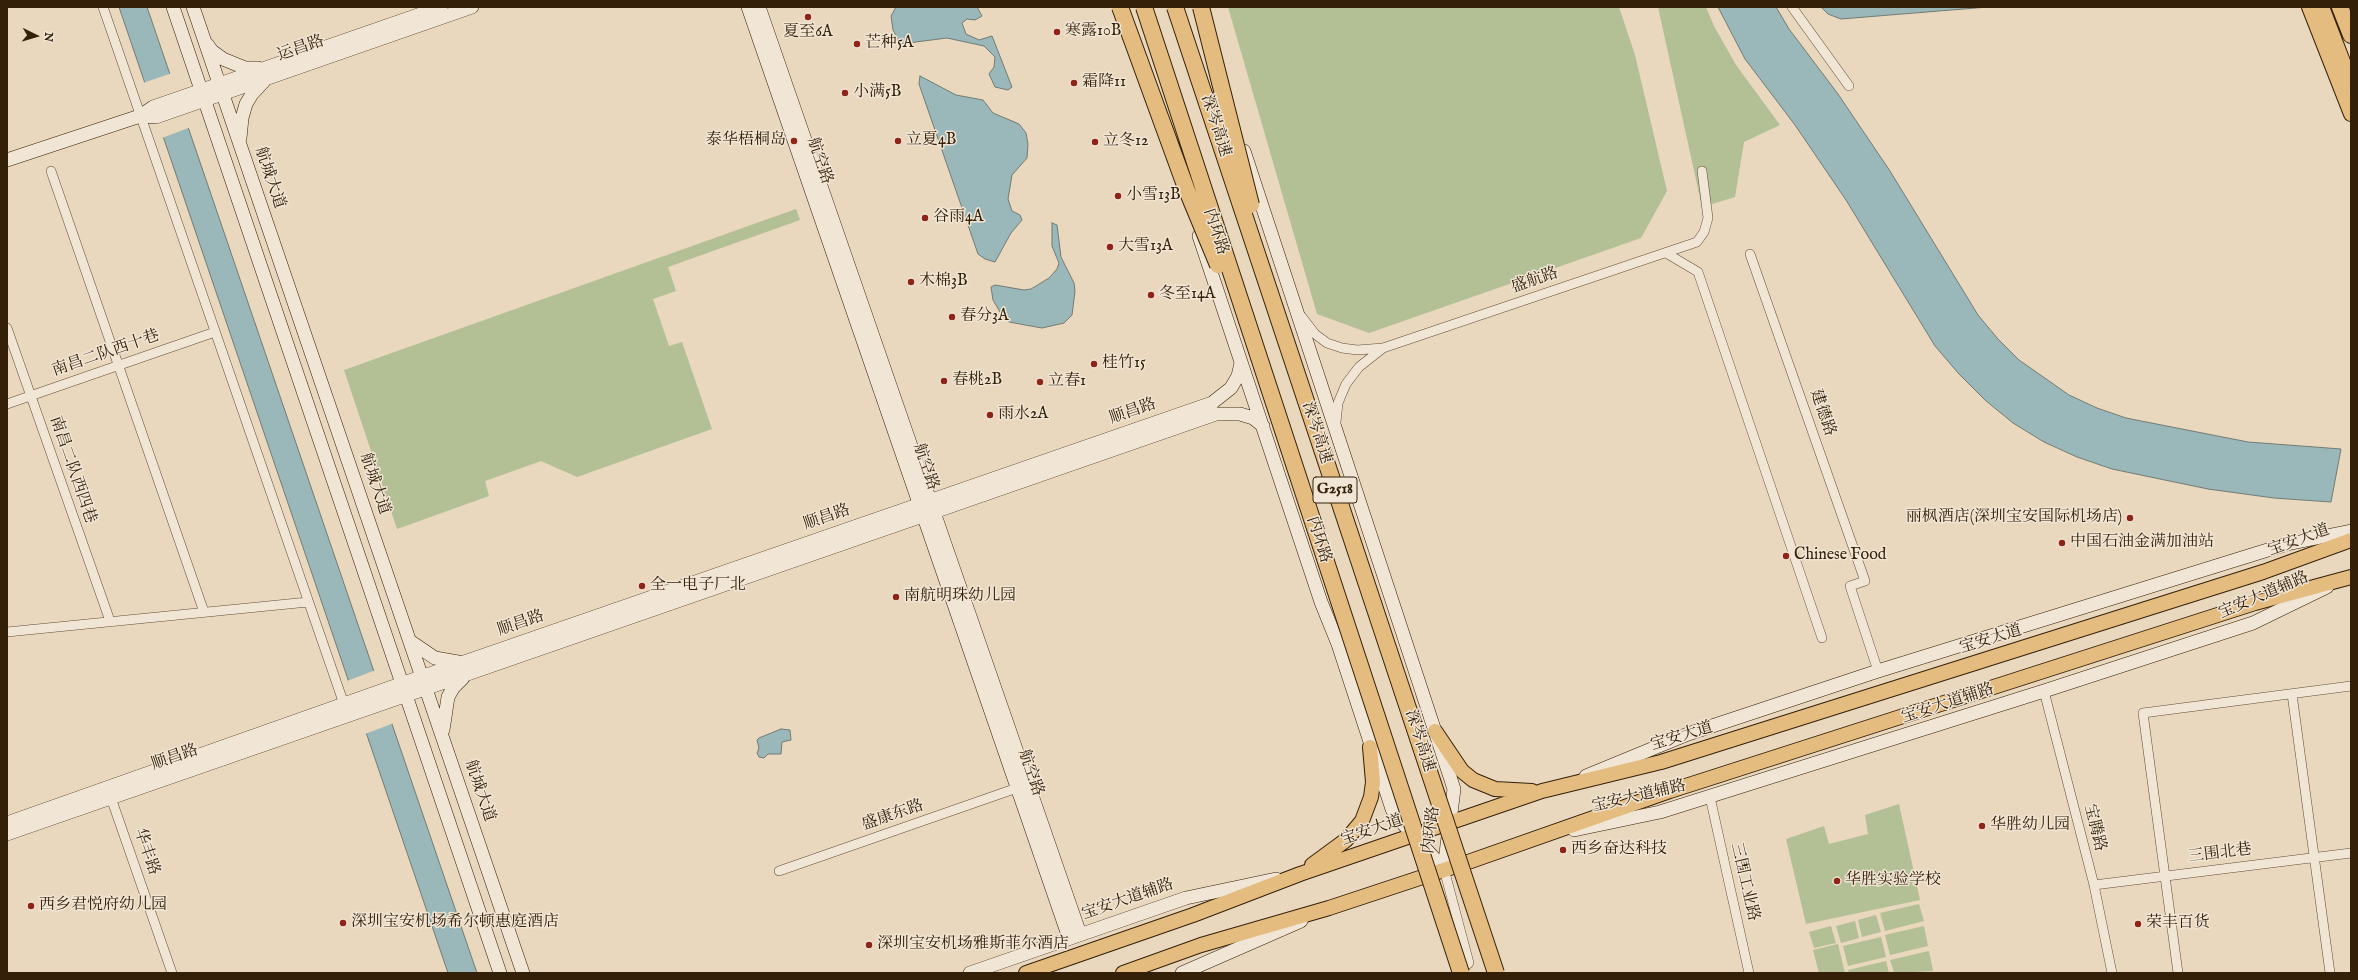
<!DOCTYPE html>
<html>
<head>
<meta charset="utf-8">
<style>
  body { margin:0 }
  #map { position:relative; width:2358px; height:980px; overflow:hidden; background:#e9d7be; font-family:"IM FELL English",serif }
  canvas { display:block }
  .frame { position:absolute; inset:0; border:8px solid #342008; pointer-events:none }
  .north { position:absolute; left:16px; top:16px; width:40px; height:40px; -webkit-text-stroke:3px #f1e5d5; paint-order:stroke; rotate:95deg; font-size:11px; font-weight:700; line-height:16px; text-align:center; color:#342008 }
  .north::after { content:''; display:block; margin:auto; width:14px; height:18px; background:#342008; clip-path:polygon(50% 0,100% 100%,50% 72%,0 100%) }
</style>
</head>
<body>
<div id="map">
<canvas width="2358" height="980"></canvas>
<div class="frame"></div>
<div class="north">N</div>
</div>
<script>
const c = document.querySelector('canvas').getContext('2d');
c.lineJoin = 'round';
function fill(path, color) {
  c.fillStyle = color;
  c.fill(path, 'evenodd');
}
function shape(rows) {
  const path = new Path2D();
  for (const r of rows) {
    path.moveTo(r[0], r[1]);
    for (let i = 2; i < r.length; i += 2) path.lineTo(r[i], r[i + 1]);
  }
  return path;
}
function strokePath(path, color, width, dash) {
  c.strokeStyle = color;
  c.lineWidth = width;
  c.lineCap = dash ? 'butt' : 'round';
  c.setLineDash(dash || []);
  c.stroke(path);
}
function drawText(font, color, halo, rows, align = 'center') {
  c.font = font + ' "IM FELL English","Noto Serif SC",serif';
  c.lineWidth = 3;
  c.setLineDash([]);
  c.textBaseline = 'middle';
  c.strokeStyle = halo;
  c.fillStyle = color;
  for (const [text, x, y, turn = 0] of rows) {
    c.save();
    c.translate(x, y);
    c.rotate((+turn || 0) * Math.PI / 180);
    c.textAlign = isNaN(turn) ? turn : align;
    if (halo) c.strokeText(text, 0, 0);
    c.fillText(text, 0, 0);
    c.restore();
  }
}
fill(shape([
  [1228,7,1619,7,1635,55,1667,191,1641,238,1369,333,1317,314],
  [1658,7,1706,7,1714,26,1736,65,1780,125,1744,142,1735,197,1702,207],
  [796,209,800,220,668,267,676,291,653,299,669,346,682,342,712,429,577,477,541,461,485,481,489,496,397,529,344,370],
  [1899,804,1920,900,1806,924,1786,839,1824,826,1829,844,1868,834,1865,815],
  [1919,904,1924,921,1885,931,1880,913],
  [1876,915,1881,932,1862,937,1858,920],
  [1855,921,1859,938,1841,943,1836,926],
  [1831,926,1836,943,1814,948,1809,932],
  [1924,926,1928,946,1890,955,1885,935],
  [1881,937,1886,957,1848,966,1843,946],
  [1838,944,1845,973,1819,973,1813,950],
  [1929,951,1933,971,1894,973,1890,960],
  [1886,961,1889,973,1849,973,1848,970]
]), '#b3bf94');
const water = shape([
  [119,7,147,7,477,973,448,973,119,7],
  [896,7,977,7,982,16,975,20,967,19,962,23,966,34,979,40,992,36,1012,87,1008,90,995,87,989,74,994,67,995,57,984,46,947,38,900,44,893,30,891,16,896,7],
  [1718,7,1776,7,1789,29,1838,94,1890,171,1978,315,1998,339,2019,360,2069,395,2097,408,2126,418,2248,442,2341,449,2331,502,2274,498,2208,489,2112,469,2077,457,2044,442,2013,423,1985,400,1959,374,1935,346,1846,200,1795,125,1745,59,1718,7],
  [1821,7,1988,7,1841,19,1828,14,1821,7],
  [920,76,956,95,983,100,993,113,1019,124,1026,133,1028,144,1027,158,1012,175,1008,199,1012,211,1020,215,1022,220,1011,233,995,262,985,259,978,254,919,84,920,76],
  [1052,223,1057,225,1061,257,1074,283,1075,291,1072,315,1064,323,1042,328,1009,322,1003,317,993,300,991,287,995,285,1024,290,1031,289,1049,278,1057,269,1059,263,1052,246,1052,223],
  [781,729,790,730,791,740,782,742,781,754,768,754,764,758,759,757,757,753,759,748,757,740,759,738,781,729]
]);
fill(water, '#9ab8ba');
strokePath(water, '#717b73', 1);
fill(shape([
  [172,73,191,127,162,138,143,83],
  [376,670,394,723,365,734,347,681]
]), '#e9d7be');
const street = shape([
  [103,7,346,710],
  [1792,7,1849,86],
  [51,171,204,612],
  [1666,253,1698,272,1822,638],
  [1750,254,1865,581,1850,586,1878,671],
  [1302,317,1315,334,1327,343,1342,348,1357,350,1383,348,1697,242,1704,232,1708,218,1702,171],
  [7,328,110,621],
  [7,404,215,332],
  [1336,422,1338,403,1346,384,1359,367,1383,348],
  [7,632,308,602],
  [2044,691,2094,885,2112,973],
  [2292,694,2330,973],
  [109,792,172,973],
  [1710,797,1749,973],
  [1444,869,1469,963,1459,972],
  [779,871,1017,788],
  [2094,885,2351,853],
  [2178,973,2143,713,2351,686]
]);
const secondary = shape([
  [173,7,500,973],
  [193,7,523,973],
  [748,7,1069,938],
  [759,7,1080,934],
  [207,44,212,51,223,59,245,68,258,68],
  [140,116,153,107,441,7],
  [240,138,242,118,246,104,252,94,264,81],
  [1244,151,1454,789,1444,869],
  [7,160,140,116,156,117,472,7],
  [1199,236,1321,602,1338,644,1392,809,1395,815,1444,869],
  [410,641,435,658,458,662],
  [443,730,448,697,453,688,463,678],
  [1586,776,1688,734,1878,671,2287,544,2351,531],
  [7,823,392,687,1212,403,1231,388,1238,376,1241,363],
  [1574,830,1660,812,2044,691,2253,623,2327,587],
  [7,834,1216,414,1240,414,1253,418,1263,426],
  [970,973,1186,898,1276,879],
  [1182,973,1301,921]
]);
const primary = shape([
  [2309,7,2351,114],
  [1435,731,1462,771,1473,780,1495,789,1532,791],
  [1312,865,1346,840,1362,821,1371,797,1373,782,1370,747],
  [1026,973,1193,915,1300,874,1542,791,1661,762,2263,572,2351,540],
  [1123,973,1201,945,1329,908,1471,861,1670,791,2255,603,2351,577]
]);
const highway = shape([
  [2321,7,2351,85],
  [2340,7,2351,35]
]);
strokePath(street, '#614e36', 10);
strokePath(secondary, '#342008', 14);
strokePath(primary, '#342008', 16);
strokePath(highway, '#342008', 18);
strokePath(street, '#f1e5d5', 9);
strokePath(secondary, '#f1e5d5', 13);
strokePath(primary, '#e4bc7f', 14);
strokePath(highway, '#e4bc7f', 16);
const highwayBridge = shape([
  [1120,7,1186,188,1218,265],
  [1144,7,1461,973],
  [1175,7,1496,973],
  [1201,7,1251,205]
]);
strokePath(highwayBridge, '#342008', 18, []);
strokePath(highwayBridge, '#e4bc7f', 16);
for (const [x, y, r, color] of [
  [808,17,4,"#8f2418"],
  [1057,32,4,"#8f2418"],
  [857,44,4,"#8f2418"],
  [1074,83,4,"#8f2418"],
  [845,93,4,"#8f2418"],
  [794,141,4,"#8f2418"],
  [898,141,4,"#8f2418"],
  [1095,142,4,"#8f2418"],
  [1118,196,4,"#8f2418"],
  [925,218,4,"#8f2418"],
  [1110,247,4,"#8f2418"],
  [911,282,4,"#8f2418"],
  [1151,295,4,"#8f2418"],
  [952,317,4,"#8f2418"],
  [1094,364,4,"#8f2418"],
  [944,381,4,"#8f2418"],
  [1040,382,4,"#8f2418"],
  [990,415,4,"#8f2418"],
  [2130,518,4,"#8f2418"],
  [2062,543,4,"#8f2418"],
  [1786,556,4,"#8f2418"],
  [642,586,4,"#8f2418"],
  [896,597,4,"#8f2418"],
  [1982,826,4,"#8f2418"],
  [1563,850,4,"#8f2418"],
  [1837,881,4,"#8f2418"],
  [31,906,4,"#8f2418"],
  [343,923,4,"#8f2418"],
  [2138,924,4,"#8f2418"],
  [869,945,4,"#8f2418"]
]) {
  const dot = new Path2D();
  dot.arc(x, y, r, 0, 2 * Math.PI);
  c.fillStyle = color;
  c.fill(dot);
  strokePath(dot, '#f1e5d5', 1.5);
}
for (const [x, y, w] of [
  [1335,490,44]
]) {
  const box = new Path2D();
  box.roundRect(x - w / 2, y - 13, w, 26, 3);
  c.fillStyle = '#f1e5d5';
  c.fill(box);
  strokePath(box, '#342008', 1);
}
drawText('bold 15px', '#342008', null, [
  ["G2518",1335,490]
]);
drawText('16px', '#342008', '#f1e5d5', [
  ["寒露10B",1065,32],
  ["夏至6A",808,33,"center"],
  ["芒种5A",865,44],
  ["霜降11",1082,83],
  ["小满5B",853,93],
  ["泰华梧桐岛",786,141,"right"],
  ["立夏4B",906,141],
  ["立冬12",1103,142],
  ["小雪13B",1126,196],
  ["谷雨4A",933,218],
  ["大雪13A",1118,247],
  ["木棉3B",919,282],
  ["冬至14A",1159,295],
  ["春分3A",960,317],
  ["桂竹15",1102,364],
  ["春桃2B",952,381],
  ["立春1",1048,382],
  ["雨水2A",998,415],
  ["丽枫酒店(深圳宝安国际机场店)",2122,518,"right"],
  ["中国石油金满加油站",2070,543],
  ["Chinese Food",1794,556],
  ["全一电子厂北",650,586],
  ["南航明珠幼儿园",904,597],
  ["华胜幼儿园",1990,826],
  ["西乡奋达科技",1571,850],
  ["华胜实验学校",1845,881],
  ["西乡君悦府幼儿园",39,906],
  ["深圳宝安机场希尔顿惠庭酒店",351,923],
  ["荣丰百货",2146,924],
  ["深圳宝安机场雅斯菲尔酒店",877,945]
], 'left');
drawText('16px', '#342008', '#f1e5d5', [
  ["运昌路",301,49,-19],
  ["深岑高速",1215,126,72],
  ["航空路",819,161,71],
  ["航城大道",269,178,71],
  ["内环路",1215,232,72],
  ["盛航路",1535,281,-19],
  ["南昌二队西十巷",106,354,-19],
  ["顺昌路",1133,412,-19],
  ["建德路",1822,413,71],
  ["深岑高速",1316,433,72],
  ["航空路",925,467,71],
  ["南昌二队西四巷",72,470,71],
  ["航城大道",374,484,71],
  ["顺昌路",827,518,-19],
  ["内环路",1318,540,72],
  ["宝安大道",2299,541,-20],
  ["宝安大道辅路",2264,596,-23],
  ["顺昌路",521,624,-19],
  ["宝安大道",1991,640,-17],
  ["宝安大道辅路",1948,704,-18],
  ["宝安大道",1682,737,-17],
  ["深岑高速",1419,741,72],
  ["顺昌路",175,758,-19],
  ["航空路",1030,773,71],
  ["航城大道",479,791,71],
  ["宝安大道辅路",1639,797,-13],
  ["盛康东路",893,816,-19],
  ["宝腾路",2094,828,76],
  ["内环路",1432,830,-83],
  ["宝安大道",1372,831,-19],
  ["华丰路",146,852,71],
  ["三围北巷",2220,854,-7],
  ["三围工业路",1744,882,77],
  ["宝安大道辅路",1128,900,-19]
]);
</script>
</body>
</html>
